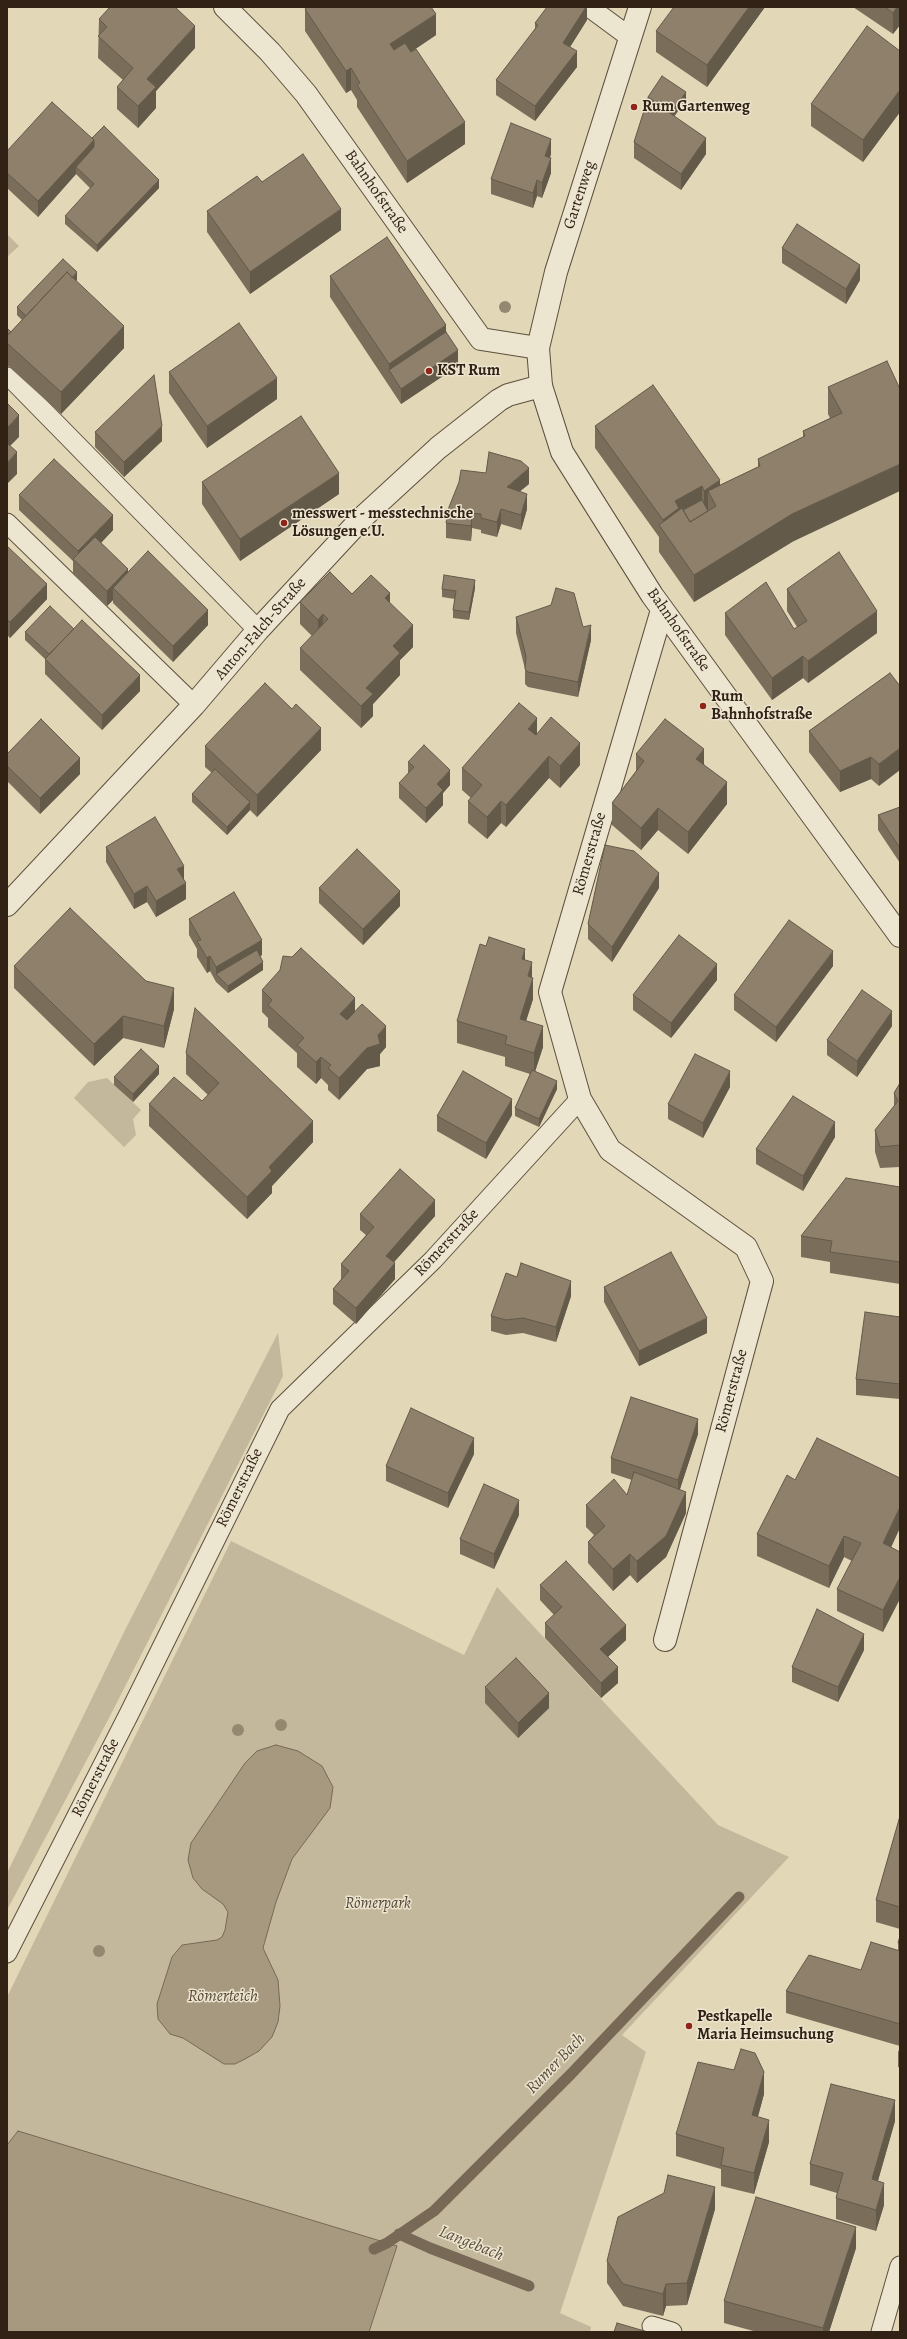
<!DOCTYPE html>
<html>
<head>
<meta charset="utf-8">
<style>
  body { margin:0 }
  #map { position:relative; width:907px; height:2339px; overflow:hidden; background:#e2d7b7; font-family:Alegreya,serif }
  canvas { display:block }
  .frame { position:absolute; inset:0; border:8px solid #322216; pointer-events:none }
</style>
</head>
<body>
<div id="map">
<canvas width="907" height="2339"></canvas>
<div class="frame"></div>
</div>
<script>
const c = document.querySelector('canvas').getContext('2d');
c.lineJoin = 'round';
function fill(path, color) {
  c.fillStyle = color;
  c.fill(path, 'evenodd');
}
function shape(rows) {
  const path = new Path2D();
  for (const r of rows) {
    path.moveTo(r[0], r[1]);
    for (let i = 2; i < r.length; i += 2) path.lineTo(r[i], r[i + 1]);
  }
  return path;
}
function strokePath(path, color, width, dash) {
  c.strokeStyle = color;
  c.lineWidth = width;
  c.lineCap = dash ? 'butt' : 'round';
  c.setLineDash(dash || []);
  c.stroke(path);
}
function drawText(font, color, halo, rows, align = 'center') {
  c.font = font + ' Alegreya,serif';
  c.lineWidth = 3;
  c.setLineDash([]);
  c.textBaseline = 'middle';
  c.strokeStyle = halo;
  c.fillStyle = color;
  for (const [text, x, y, turn = 0] of rows) {
    c.save();
    c.translate(x, y);
    c.rotate((+turn || 0) * Math.PI / 180);
    c.textAlign = isNaN(turn) ? turn : align;
    if (halo) c.strokeText(text, 0, 0);
    c.fillText(text, 0, 0);
    c.restore();
  }
}
fill(shape([
  [7,234,19,246,7,257],
  [107,1078,141,1110,133,1119,136,1135,124,1147,74,1098,88,1082],
  [278,1333,283,1376,108,1720,7,1910,7,1873,126,1628],
  [231,1541,464,1655,497,1587,718,1825,789,1857,622,2035,646,2052,560,2313,591,2327,590,2332,7,2332,7,1997]
]), '#c4b89c');
const water = shape([
  [276,1745,298,1751,322,1766,333,1787,330,1808,292,1859,276,1902,263,1948,278,1980,280,2006,278,2022,272,2037,259,2051,245,2059,235,2064,224,2064,183,2038,170,2034,158,2019,157,2004,172,1957,182,1945,217,1940,222,1937,225,1930,228,1912,223,1904,202,1889,193,1878,188,1860,191,1843,245,1763,257,1751,276,1745],
  [18,2131,397,2246,369,2332,7,2332,7,2145,18,2131]
]);
fill(water, '#a69980');
strokePath(water, '#786956', 1);
strokePath(shape([
  [399,2234,430,2248,529,2286],
  [374,2249,387,2243,434,2211,571,2074,739,1897]
]), '#786956', 11);
const service = shape([
  [589,7,631,38],
  [10,377,258,630],
  [7,523,194,705],
  [7,1953,129,1714,280,1409,433,1260,580,1099],
  [652,2326,672,2332],
  [881,2332,900,2266]
]);
const minor = shape([
  [225,7,270,52,306,94,481,339,538,348],
  [662,610,550,992,580,1099,610,1150,746,1247,762,1281,665,1640],
  [7,905,194,705,258,630,363,517,438,448,499,400,508,395,541,386]
]);
const tertiary = shape([
  [640,7,556,272,538,348,541,386,562,452,652,595,900,936]
]);
strokePath(service, '#5e4f3e', 21);
strokePath(minor, '#5e4f3e', 24);
strokePath(tertiary, '#5e4f3e', 24);
strokePath(service, '#ece5d0', 19);
strokePath(minor, '#ece5d0', 22);
strokePath(tertiary, '#ece5d0', 22);
c.fillStyle = '#958871';
for (const [x, y] of [
  [505,307],
  [281,1725],
  [238,1730],
  [99,1951]
]) {
  c.beginPath();
  c.arc(x, y, 6, 0, 2 * Math.PI);
  c.fill();
}
fill(shape([
  [586,7,587,7,587,20,570,47,577,67,535,121,496,95,496,80,535,30,535,23],
  [765,7,707,87,656,52,656,31],
  [853,7,900,7,900,25,893,34],
  [305,9,436,35,411,52,465,144,407,183,357,107,357,100,351,90,346,93,305,31],
  [99,19,195,48,156,91,156,108,138,128,117,109,117,87,123,80,98,58],
  [900,51,900,112,863,162,811,126,811,104],
  [648,97,686,100,674,116,706,154,681,190,634,158,634,142,648,99],
  [92,138,159,188,97,252,65,224,65,216,91,189,76,174,38,217,7,188,7,151],
  [551,154,550,157,551,173,542,198,537,196,533,208,491,194,491,179],
  [262,182,341,230,250,294,207,232,207,211],
  [782,248,860,280,846,304,782,263],
  [330,276,446,332,458,366,401,404,330,297],
  [77,280,76,281,124,348,61,414,7,365,7,328,11,332,22,320,17,315,17,307],
  [169,372,277,399,207,448,169,393],
  [828,387,900,389,792,542,694,602,659,552,659,537,595,448,595,426,720,485,758,467,758,459,803,437,803,431,830,418,828,414],
  [95,432,162,441,124,477,95,447],
  [202,482,339,494,240,561,202,504],
  [529,484,520,491,527,509,521,530,501,524,497,537,481,533,481,530,472,528,471,541,446,538,446,523],
  [19,495,113,530,101,543,128,572,208,625,173,662,113,603,113,600,107,606,73,574,73,561,19,510],
  [7,546,47,599,10,638,7,635],
  [475,588,469,620,453,618,453,610,455,599,442,597,442,589],
  [787,589,877,633,808,683,803,678,772,700,725,635,725,613,794,629,797,627,787,611],
  [352,594,390,603,413,647,400,660,400,675,373,704,373,716,361,728,300,670,300,648,312,636,300,624,300,602],
  [516,617,591,640,578,697,528,687,525,684,525,669,516,633],
  [25,632,140,691,102,730,45,674,45,659,25,640],
  [890,673,879,786,871,779,840,792,809,752,809,731],
  [537,734,580,765,560,788,549,778,506,827,501,823,487,839,468,823,468,801,471,798,462,790,462,768],
  [205,746,321,750,257,817,250,810,227,835,192,802,192,794,212,773,205,767],
  [7,754,80,774,40,814,7,781],
  [636,754,704,764,727,804,688,854,658,830,641,850,612,825,612,803,636,771],
  [408,762,450,785,443,793,443,805,426,823,399,798,399,783,408,774],
  [900,807,900,863,878,830,878,815],
  [106,847,184,880,186,899,156,917,147,902,134,909,106,862],
  [319,888,400,906,363,945,319,903],
  [659,888,612,962,588,939,588,924],
  [189,919,262,955,260,956,263,970,228,993,216,982,210,971,207,973,197,957,197,949,189,935],
  [525,960,532,977,533,999,526,1021,543,1047,535,1071,557,1089,539,1127,515,1116,515,1108,530,1074,505,1066,505,1057,457,1043,457,1021],
  [14,966,146,981,174,1009,164,1048,123,1038,94,1066,14,988],
  [833,966,776,1042,734,1010,734,995],
  [717,980,671,1038,633,1010,633,995],
  [262,990,355,1012,386,1047,380,1054,380,1066,367,1069,339,1100,328,1090,328,1085,321,1078,316,1084,297,1067,297,1053,268,1027,268,1018,262,1012],
  [892,1026,857,1077,827,1055,827,1040],
  [186,1053,313,1142,272,1186,272,1193,247,1219,149,1126,149,1104,202,1101,208,1095,186,1074],
  [159,1074,133,1102,114,1085,114,1077],
  [900,1083,900,1167,880,1168,875,1152,875,1130,894,1107,894,1093],
  [730,1087,703,1138,668,1119,668,1104],
  [512,1115,486,1159,437,1131,437,1116],
  [835,1137,803,1191,756,1164,756,1149],
  [900,1187,900,1284,830,1273,830,1262,801,1257,801,1236],
  [360,1214,435,1216,394,1262,395,1279,356,1324,333,1304,333,1289,341,1279,341,1264,366,1235,360,1230],
  [604,1287,707,1333,639,1366,604,1302],
  [571,1296,556,1342,523,1333,506,1335,491,1331,491,1316],
  [900,1317,900,1399,856,1395,856,1379],
  [698,1434,680,1489,686,1513,666,1557,637,1583,630,1575,613,1591,588,1563,588,1542,594,1535,586,1527,586,1505,627,1495,632,1480,611,1473,611,1458],
  [474,1454,448,1508,386,1481,386,1466],
  [795,1480,891,1547,883,1632,837,1611,837,1589,852,1561,844,1557,829,1588,757,1556,757,1534],
  [519,1515,494,1569,460,1554,460,1539],
  [540,1585,626,1640,608,1657,618,1683,601,1698,545,1638,545,1623,554,1615,540,1600],
  [864,1650,838,1702,792,1682,792,1667],
  [485,1687,549,1708,518,1738,485,1703],
  [900,1816,900,1929,876,1922,876,1900],
  [900,1936,900,2046,786,2013,786,1991,861,1970,898,1950,898,1943],
  [900,2048,900,2068,898,2067,898,2052],
  [764,2094,758,2117,769,2142,754,2194,721,2186,721,2169,676,2156,676,2134],
  [895,2121,878,2181,884,2205,876,2231,836,2219,836,2198,837,2193,810,2185,810,2164],
  [715,2209,687,2305,666,2306,663,2316,623,2306,607,2283,607,2261],
  [856,2248,829,2332,757,2332,724,2323,724,2301]
]), '#7a6e5b');
fill(shape([
  [586,7,587,7,587,20,563,58,563,43],
  [749,7,765,7,707,87,707,65],
  [897,7,900,7,900,25,893,34,893,13],
  [436,14,436,35,390,66,390,44],
  [195,26,195,48,156,91,156,108,138,128,138,106,147,79],
  [577,51,577,67,535,121,535,106],
  [351,68,351,90,346,93,346,71],
  [900,90,900,112,863,162,863,140],
  [686,92,686,100,671,121,671,113],
  [465,122,465,144,407,183,407,161],
  [706,138,706,154,681,190,681,174],
  [551,139,551,154,545,172,545,156],
  [94,140,94,155,76,167,76,174,38,217,38,201],
  [551,158,551,173,542,198,542,183],
  [159,180,159,188,97,252,97,245],
  [537,180,537,196,533,208,533,193],
  [341,209,341,230,250,294,250,272],
  [860,265,860,280,846,304,846,289],
  [77,272,77,280,31,329,31,321],
  [446,325,446,347,389,370,389,364],
  [124,326,124,348,61,414,61,392],
  [458,350,458,366,401,404,401,389],
  [277,378,277,399,207,448,207,426],
  [19,415,19,437,7,449,7,428],
  [162,426,162,441,124,477,124,462],
  [17,452,17,474,7,484,7,463],
  [900,464,900,491,792,542,694,602,694,575,792,514],
  [529,468,529,484,507,502,507,487],
  [339,473,339,494,240,561,240,539],
  [720,480,720,502,708,491,708,510,704,512,704,491],
  [702,486,702,508,663,530,663,520,675,501],
  [527,494,527,509,521,530,521,515],
  [501,509,501,524,497,537,497,522],
  [472,513,472,528,471,541,471,526],
  [113,515,113,530,80,565,78,564,78,551],
  [128,569,128,584,113,588,113,600,107,606,107,591],
  [475,580,475,588,469,620,469,612],
  [47,584,47,599,10,638,10,622],
  [390,593,390,615,385,598],
  [208,610,208,625,173,662,173,646],
  [877,611,877,633,808,683,808,661],
  [323,614,323,636,318,641,318,620],
  [413,625,413,647,400,660,400,675,373,704,373,716,361,728,361,706,366,688,393,646],
  [591,625,591,640,578,697,578,682],
  [803,656,803,678,772,700,772,678],
  [140,675,140,691,102,730,102,715],
  [537,718,537,740,528,729],
  [321,728,321,750,257,817,257,795],
  [580,743,580,765,560,788,560,766],
  [900,748,900,770,879,786,879,764],
  [704,749,704,771,696,759],
  [549,756,549,778,506,827,506,805],
  [871,757,871,779,840,792,840,771],
  [80,758,80,774,40,814,40,798],
  [450,770,450,785,443,793,443,805,426,823,426,808,437,784],
  [727,782,727,804,688,854,688,832],
  [501,801,501,823,487,839,487,817],
  [250,802,250,810,227,835,227,827],
  [658,808,658,830,641,850,641,828],
  [184,866,184,881,177,869],
  [659,873,659,888,612,962,612,947],
  [186,883,186,899,156,917,156,901],
  [147,886,147,902,134,909,134,894],
  [400,891,400,906,363,945,363,929],
  [262,940,262,955,221,979,216,974,216,967],
  [525,949,525,970,522,959],
  [833,951,833,966,776,1042,776,1027],
  [210,956,210,971,207,973,207,958],
  [263,962,263,970,228,993,228,986],
  [532,962,532,982,533,978,533,999,520,1040,520,1019,528,976],
  [717,964,717,980,671,1038,671,1023],
  [174,988,174,1009,164,1048,164,1026],
  [355,998,355,1019,340,1035,340,1014],
  [892,1011,892,1026,857,1077,857,1061],
  [123,1016,123,1038,94,1066,94,1044],
  [386,1026,386,1047,380,1054,380,1066,367,1069,339,1100,339,1078],
  [543,1026,543,1047,534,1075,534,1053],
  [321,1057,321,1078,316,1084,316,1062],
  [159,1066,159,1074,133,1102,133,1094],
  [730,1071,730,1087,703,1138,703,1123],
  [557,1081,557,1089,539,1127,539,1119],
  [512,1099,512,1115,486,1159,486,1143],
  [313,1121,313,1142,272,1186,272,1193,247,1219,247,1197,269,1167],
  [835,1122,835,1137,803,1191,803,1176],
  [435,1200,435,1216,386,1271,386,1256],
  [395,1263,395,1279,356,1324,356,1308],
  [571,1281,571,1296,556,1342,556,1327],
  [707,1318,707,1333,639,1366,639,1351],
  [698,1419,698,1434,678,1495,678,1480],
  [474,1438,474,1454,448,1508,448,1493],
  [686,1492,686,1513,666,1557,637,1583,637,1561],
  [519,1500,519,1515,494,1569,494,1554],
  [900,1507,900,1528,883,1565,883,1543],
  [844,1536,844,1557,829,1588,829,1566],
  [630,1554,630,1575,613,1591,613,1569],
  [900,1577,900,1599,883,1632,883,1610],
  [626,1625,626,1640,600,1664,600,1649],
  [864,1634,864,1650,838,1702,838,1687],
  [618,1667,618,1683,601,1698,601,1683],
  [549,1693,549,1708,518,1738,518,1723],
  [764,2072,764,2094,752,2137,752,2115],
  [895,2100,895,2121,872,2201,872,2179],
  [769,2120,769,2142,754,2194,754,2173],
  [884,2183,884,2205,876,2231,876,2210],
  [715,2187,715,2209,687,2305,687,2283],
  [856,2227,856,2248,829,2332,823,2332,823,2328],
  [666,2284,666,2306,663,2316,663,2294]
]), '#635a4a');
const building = shape([
  [110,7,175,7,195,26,147,79,156,87,138,106,117,87,133,68,98,36,107,27,99,19,110,7],
  [308,7,431,7,436,14,390,44,394,50,405,43,411,52,416,49,465,122,407,161,357,85,360,83,351,68,346,71,305,9,308,7],
  [547,7,586,7,563,43,577,51,535,106,496,80,538,25,535,23,547,7],
  [674,7,749,7,707,65,656,31,674,7],
  [885,7,897,7,893,13,885,7],
  [867,26,900,51,900,90,863,140,811,104,867,26],
  [662,76,686,92,671,113,648,97,662,76],
  [648,98,706,138,681,174,634,142,648,98],
  [52,102,94,140,38,201,7,173,7,151,52,102],
  [511,123,551,139,545,156,551,158,542,183,537,180,533,193,491,179,511,123],
  [104,126,159,180,97,245,65,216,94,184,76,167,94,147,94,140,92,138,104,126],
  [303,154,341,209,250,272,207,211,257,176,262,182,303,154],
  [797,224,860,265,846,289,782,248,797,224],
  [387,237,446,325,389,364,330,276,387,237],
  [63,259,77,272,72,278,67,272,26,316,17,307,63,259],
  [67,272,124,326,61,392,7,343,7,336,67,272],
  [239,323,277,378,207,426,169,372,239,323],
  [7,328,11,332,7,336,7,328],
  [446,332,458,350,401,389,389,370,446,332],
  [887,361,900,389,900,464,792,514,694,575,659,525,682,508,690,522,716,506,708,491,760,466,758,459,805,436,803,431,842,413,828,387,887,361],
  [154,375,162,426,124,462,95,432,154,375],
  [653,385,720,480,704,491,702,486,675,501,679,508,663,520,595,426,653,385],
  [7,403,19,415,7,428,7,403],
  [301,416,339,473,240,539,202,482,301,416],
  [7,443,17,452,7,463,7,443],
  [489,452,521,461,529,468,507,487,527,494,521,515,501,509,497,522,481,518,481,514,472,513,471,526,446,523,449,507,459,482,461,470,486,473,489,452],
  [54,459,113,515,78,551,19,495,54,459],
  [702,500,708,511,690,522,683,510,702,500],
  [95,537,128,569,107,591,73,559,95,537],
  [7,546,47,584,10,622,7,620,7,546],
  [148,551,208,610,173,646,113,588,148,551],
  [839,552,877,611,808,661,803,656,772,678,725,613,766,582,794,629,807,621,787,589,839,552],
  [330,572,352,594,371,575,390,593,385,598,413,625,393,646,400,653,366,688,373,694,361,706,300,648,328,619,323,614,318,620,300,602,330,572],
  [444,575,475,580,469,612,453,610,456,591,442,589,444,575],
  [556,588,574,593,583,627,591,625,578,682,528,672,525,669,526,656,516,617,551,605,556,588],
  [50,606,74,629,49,654,25,632,50,606],
  [82,620,140,675,102,715,45,659,82,620],
  [890,673,900,686,900,748,879,764,871,757,840,771,809,731,890,673],
  [265,683,292,709,296,704,321,728,257,795,205,746,265,683],
  [519,703,537,718,528,729,536,735,551,717,580,743,560,766,549,756,506,805,501,801,487,817,468,801,482,785,462,768,519,703],
  [41,719,80,758,40,798,7,766,7,754,41,719],
  [665,719,704,749,696,759,727,782,688,832,658,808,641,828,612,803,644,761,636,754,665,719],
  [424,745,450,770,437,784,443,790,426,808,399,783,414,767,408,762,424,745],
  [215,769,250,802,227,827,192,794,215,769],
  [900,807,900,848,878,815,900,807],
  [155,817,184,866,177,869,186,883,156,901,147,886,134,894,106,847,155,817],
  [605,845,634,851,659,873,612,947,588,924,605,845],
  [357,849,400,891,363,929,319,888,357,849],
  [234,892,262,940,216,967,210,956,207,958,197,941,201,940,189,919,234,892],
  [70,908,146,981,174,988,164,1026,123,1016,94,1044,14,966,70,908],
  [789,920,833,951,776,1027,734,995,789,920],
  [679,935,717,964,671,1023,633,995,679,935],
  [489,937,525,949,522,959,532,962,528,976,533,978,520,1019,543,1026,534,1053,505,1044,507,1036,457,1021,480,944,486,946,489,937],
  [301,948,355,998,340,1014,347,1020,362,1004,386,1026,378,1035,380,1044,367,1048,339,1078,328,1068,331,1065,321,1057,316,1062,297,1045,304,1038,268,1005,272,1000,262,990,280,970,283,956,292,957,301,948],
  [257,950,263,962,228,986,216,974,257,950],
  [862,990,892,1011,857,1061,827,1040,862,990],
  [195,1008,313,1121,269,1167,272,1171,247,1197,149,1104,174,1077,202,1101,219,1083,186,1053,195,1008],
  [141,1049,159,1066,133,1094,114,1077,141,1049],
  [695,1054,730,1071,703,1123,668,1104,695,1054],
  [532,1070,557,1081,539,1119,515,1108,532,1070],
  [463,1071,512,1099,486,1143,437,1116,463,1071],
  [900,1083,900,1145,880,1147,875,1130,898,1101,894,1093,900,1083],
  [793,1096,835,1122,803,1176,756,1149,793,1096],
  [400,1169,435,1200,386,1256,395,1263,356,1308,333,1289,349,1271,341,1264,374,1227,360,1214,400,1169],
  [846,1178,900,1187,900,1262,830,1252,832,1241,801,1236,846,1178],
  [671,1252,707,1318,639,1351,604,1287,671,1252],
  [521,1263,571,1281,556,1327,523,1318,506,1320,491,1316,506,1273,517,1277,521,1263],
  [865,1312,900,1317,900,1384,856,1379,865,1312],
  [631,1397,698,1419,678,1480,611,1458,631,1397],
  [411,1408,474,1438,448,1493,386,1466,411,1408],
  [817,1438,900,1478,900,1507,883,1543,900,1552,900,1577,883,1610,837,1589,861,1543,844,1536,829,1566,757,1534,787,1475,795,1480,817,1438],
  [634,1472,686,1492,666,1536,637,1561,630,1554,613,1569,588,1542,605,1526,586,1505,614,1479,627,1495,634,1472],
  [484,1484,519,1500,494,1554,460,1539,484,1484],
  [566,1561,626,1625,600,1649,618,1667,601,1683,545,1623,562,1607,540,1585,566,1561],
  [817,1609,864,1634,838,1687,792,1667,817,1609],
  [516,1658,549,1693,518,1723,485,1687,516,1658],
  [900,1816,900,1907,876,1900,900,1816],
  [900,1936,900,1944,898,1943,900,1936],
  [871,1942,900,1951,900,2024,786,1991,809,1955,861,1970,871,1942],
  [741,2049,755,2053,764,2072,752,2115,769,2120,754,2173,721,2165,724,2148,676,2134,698,2062,734,2070,741,2049],
  [831,2084,895,2100,872,2179,884,2183,876,2210,836,2198,843,2173,810,2164,831,2084],
  [668,2175,715,2187,687,2283,666,2284,663,2294,623,2284,607,2261,618,2217,664,2193,668,2175],
  [756,2197,856,2227,823,2328,724,2301,756,2197],
  [617,2323,648,2332,614,2332,617,2323]
]);
fill(building, '#8e806a');
strokePath(building, '#635a4a', 1);
for (const [x, y, r, color] of [
  [634,107,4,"#8f2418"],
  [429,371,4,"#8f2418"],
  [284,523,4,"#8f2418"],
  [703,706,4,"#8f2418"],
  [689,2026,4,"#8f2418"]
]) {
  const dot = new Path2D();
  dot.arc(x, y, r, 0, 2 * Math.PI);
  c.fillStyle = color;
  c.fill(dot);
  strokePath(dot, '#ece5d0', 1.5);
}
drawText('bold 16px', '#322216', '#ece5d0', [
  ["Rum Gartenweg",642,107],
  ["KST Rum",437,371],
  ["messwert - messtechnische",292,514],
  ["Lösungen e.U.",292,532],
  ["Rum",711,697],
  ["Bahnhofstraße",711,715],
  ["Pestkapelle",697,2017],
  ["Maria Heimsuchung",697,2035]
], 'left');
drawText('16px', '#322216', '#ece5d0', [
  ["Bahnhofstraße",376,192,55],
  ["Gartenweg",580,195,-72],
  ["Anton-Falch-Straße",261,629,-49],
  ["Bahnhofstraße",678,630,55],
  ["Römerstraße",590,854,-74],
  ["Römerstraße",447,1243,-47],
  ["Römerstraße",732,1391,-75],
  ["Römerstraße",240,1488,-64],
  ["Römerstraße",96,1778,-63]
]);
drawText('italic 16px', '#564838', '#ece5d0', [
  ["Römerpark",378,1904]
]);
drawText('italic 17px', '#5b4c3b', '#ece5d0', [
  ["Römerteich",223,1997],
  ["Rumer Bach",556,2064,-46],
  ["Langebach",471,2244,22]
]);
</script>
</body>
</html>
